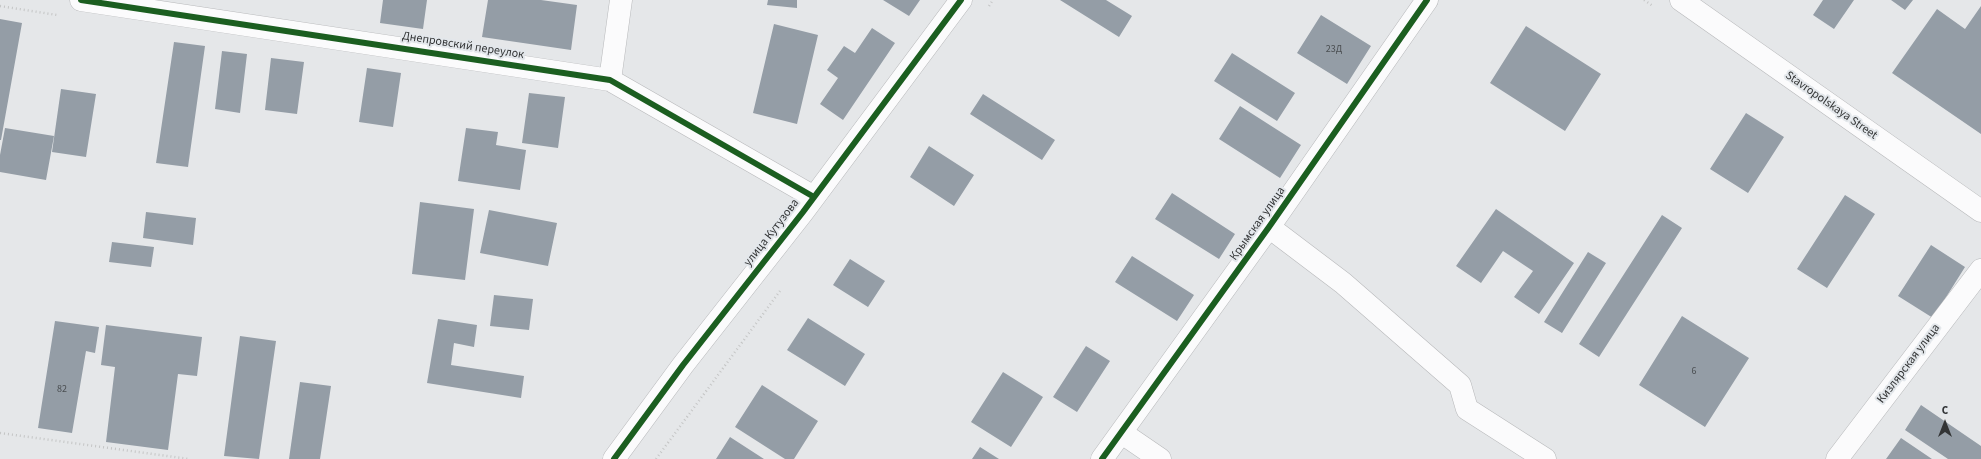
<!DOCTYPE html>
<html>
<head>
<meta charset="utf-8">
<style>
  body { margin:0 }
  #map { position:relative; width:1981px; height:459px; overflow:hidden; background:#e5e7e9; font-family:"Source Sans 3",sans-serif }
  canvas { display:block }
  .north { position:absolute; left:1925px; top:403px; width:40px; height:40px; -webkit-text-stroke:3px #e3e7eb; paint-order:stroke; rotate:0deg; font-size:11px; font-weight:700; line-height:16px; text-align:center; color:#323435 }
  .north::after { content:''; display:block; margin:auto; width:14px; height:18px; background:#323435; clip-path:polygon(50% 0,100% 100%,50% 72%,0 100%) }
</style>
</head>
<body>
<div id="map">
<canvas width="1981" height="459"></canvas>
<div class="north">С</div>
</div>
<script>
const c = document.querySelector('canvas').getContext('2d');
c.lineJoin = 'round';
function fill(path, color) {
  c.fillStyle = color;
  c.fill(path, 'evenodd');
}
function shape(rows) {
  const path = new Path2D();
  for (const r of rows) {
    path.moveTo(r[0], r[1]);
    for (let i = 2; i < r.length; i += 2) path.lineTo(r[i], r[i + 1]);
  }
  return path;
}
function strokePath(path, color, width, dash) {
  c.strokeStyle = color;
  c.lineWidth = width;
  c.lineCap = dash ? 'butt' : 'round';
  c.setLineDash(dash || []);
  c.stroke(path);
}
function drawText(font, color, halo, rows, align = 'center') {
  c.font = font + ' "Source Sans 3",sans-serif';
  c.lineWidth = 4;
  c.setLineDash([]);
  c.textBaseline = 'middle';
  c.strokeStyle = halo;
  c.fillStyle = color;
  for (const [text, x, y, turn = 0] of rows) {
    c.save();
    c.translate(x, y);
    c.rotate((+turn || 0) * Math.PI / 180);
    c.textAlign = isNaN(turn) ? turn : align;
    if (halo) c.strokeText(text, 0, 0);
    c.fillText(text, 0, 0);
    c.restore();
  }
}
fill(shape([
  [383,0,427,0,423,29,380,23],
  [488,0,541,0,577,5,571,50,482,37],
  [768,0,797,0,797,8,767,5],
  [883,0,920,0,909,16],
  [1060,0,1106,0,1132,16,1119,37],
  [1823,0,1854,0,1834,29,1813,15],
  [1891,0,1913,0,1905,10],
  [1981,6,1981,134,1892,73,1937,9,1965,29],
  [1321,15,1371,46,1347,84,1297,53],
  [0,19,22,23,1,140,0,140],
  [774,24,818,35,797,124,753,113],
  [1526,26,1601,74,1565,131,1490,83],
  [872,28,895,43,843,120,820,104,838,78,827,70,844,46,855,53],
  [174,42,205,46,188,167,156,163],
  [222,51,247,54,240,113,215,109],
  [1232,53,1295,93,1277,121,1214,81],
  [271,58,304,62,297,114,265,110],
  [367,68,401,73,393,127,359,122],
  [61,89,96,94,86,157,52,152],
  [529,93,565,97,558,148,522,143],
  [983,94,1055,140,1042,160,970,114],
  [1240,106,1301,145,1280,178,1219,139],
  [1746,113,1784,137,1748,193,1710,169],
  [5,128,54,136,46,180,0,172,0,155],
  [466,128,498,132,496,145,526,150,520,190,458,181],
  [929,146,974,175,954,206,910,177],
  [1172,193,1235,234,1219,259,1155,219],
  [1845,195,1875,214,1827,288,1797,269],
  [420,202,474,209,465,280,412,274],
  [1496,209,1574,263,1539,314,1514,297,1533,271,1503,251,1481,283,1456,266],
  [489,210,557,223,548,266,480,253],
  [146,212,196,218,193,245,143,238],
  [1662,215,1682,228,1599,357,1579,344],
  [112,242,154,247,151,267,109,262],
  [1931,245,1965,267,1933,318,1898,296],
  [1588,252,1606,263,1562,333,1544,322],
  [1132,256,1194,295,1177,321,1115,282],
  [850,259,885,281,868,307,833,285],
  [494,295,533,299,529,330,490,326],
  [1682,316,1749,358,1705,427,1639,385],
  [808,318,865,354,845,386,787,350],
  [438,319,477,325,474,347,454,343,451,365,524,376,521,398,427,383],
  [55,321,99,327,95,353,86,351,72,433,38,428],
  [106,325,202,337,197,376,178,374,168,450,106,442,115,367,101,365],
  [240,336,276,341,259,459,224,456],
  [1086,346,1110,361,1077,412,1053,397],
  [1003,372,1043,397,1011,447,971,422],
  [300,382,331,386,320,459,289,459],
  [762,385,818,421,794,459,785,459,735,427],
  [1921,405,1981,446,1981,459,1948,459,1905,430],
  [730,437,764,459,716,459],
  [1901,438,1932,459,1886,459],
  [980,447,999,459,972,459]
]), '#949da6');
const minor = shape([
  [81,0,610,80,814,197],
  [1681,0,1981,211],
  [610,80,621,0],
  [1269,227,1343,283,1460,385,1467,409,1545,459],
  [1122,433,1160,459],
  [614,459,683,365,803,212,961,0],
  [1102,459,1269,227,1427,0],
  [1837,459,1981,270]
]);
strokePath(minor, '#b7b8ba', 23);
strokePath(shape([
  [1644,0,1653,6],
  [0,6,57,15],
  [989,6,993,0],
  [0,433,189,459],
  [656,459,780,291]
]), '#c4c5c5', 2.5, [1, 3]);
strokePath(minor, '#fbfbfc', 22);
strokePath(shape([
  [81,0,610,80,814,197],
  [614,459,683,365,803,212,961,0],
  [1102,459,1269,227,1427,0]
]), '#1b5e20', 6);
drawText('10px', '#4a4e51', null, [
  ["23Д",1334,50],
  ["6",1694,372],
  ["82",62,390]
]);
drawText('12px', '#323435', '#e3e7eb', [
  ["Днепровский переулок",463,46,9],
  ["Stavropolskaya Street",1831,106,35],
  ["Крымская улица",1258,224,-55],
  ["улица Кутузова",772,233,-52],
  ["Кизлярская улица",1909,364,-53]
]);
</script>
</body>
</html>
